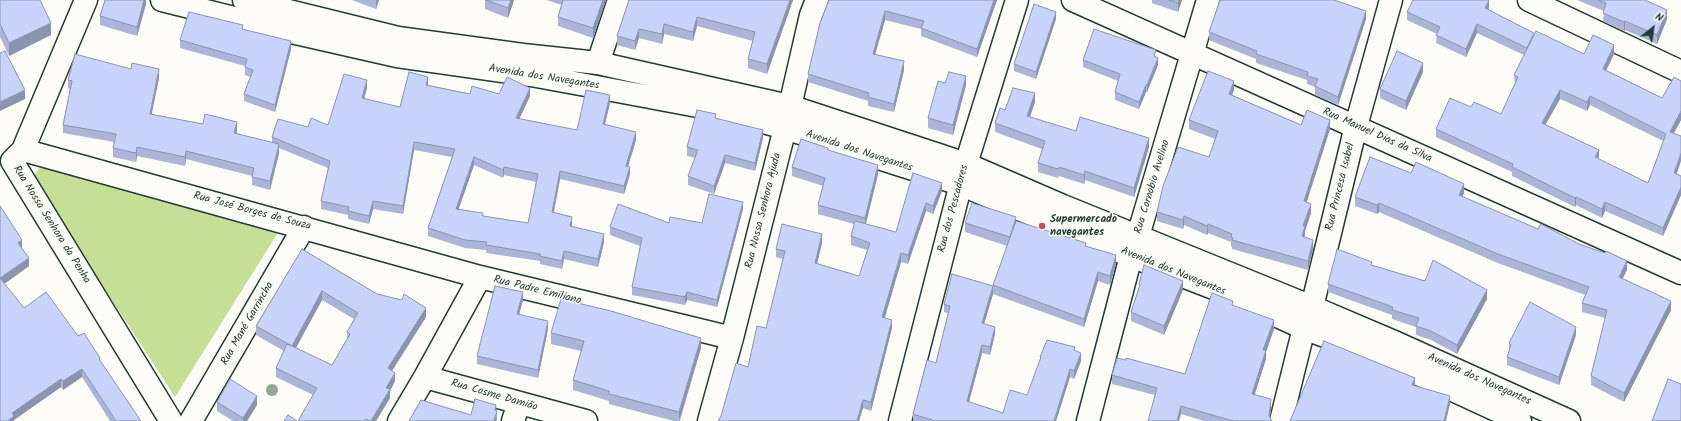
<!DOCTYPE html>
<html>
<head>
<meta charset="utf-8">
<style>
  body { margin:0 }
  #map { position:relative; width:1681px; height:421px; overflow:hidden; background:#fdfcf7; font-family:Kalam,sans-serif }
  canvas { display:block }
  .north { position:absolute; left:1633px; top:8px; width:40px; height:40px; -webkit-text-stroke:3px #fdfcf7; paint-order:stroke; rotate:30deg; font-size:11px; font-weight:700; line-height:16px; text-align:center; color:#1f3d34 }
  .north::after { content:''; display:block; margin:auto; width:14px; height:18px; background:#1f3d34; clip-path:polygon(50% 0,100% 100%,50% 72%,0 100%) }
</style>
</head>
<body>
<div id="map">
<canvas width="1681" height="421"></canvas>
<div class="north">N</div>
</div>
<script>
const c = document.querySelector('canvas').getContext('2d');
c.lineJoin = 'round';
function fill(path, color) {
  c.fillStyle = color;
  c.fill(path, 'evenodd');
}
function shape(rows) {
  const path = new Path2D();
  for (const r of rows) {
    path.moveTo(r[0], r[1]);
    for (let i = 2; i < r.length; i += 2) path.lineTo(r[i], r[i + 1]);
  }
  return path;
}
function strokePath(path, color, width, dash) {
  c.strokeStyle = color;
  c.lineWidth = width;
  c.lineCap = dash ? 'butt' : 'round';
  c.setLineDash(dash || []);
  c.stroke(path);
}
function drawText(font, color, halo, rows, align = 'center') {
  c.font = font + ' Kalam,sans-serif';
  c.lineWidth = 3;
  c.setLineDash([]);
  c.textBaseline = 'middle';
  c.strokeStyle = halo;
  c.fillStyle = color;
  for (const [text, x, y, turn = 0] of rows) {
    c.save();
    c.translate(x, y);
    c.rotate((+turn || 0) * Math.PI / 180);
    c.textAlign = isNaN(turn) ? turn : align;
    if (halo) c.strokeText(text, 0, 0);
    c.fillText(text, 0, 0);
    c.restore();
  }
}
fill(shape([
  [41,166,279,231,175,397,32,177]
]), '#c5df96');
const minor = shape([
  [86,0,23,150,12,161,171,421],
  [1073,0,1681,273],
  [1529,0,1681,72],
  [598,63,619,0],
  [23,150,480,277],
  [425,377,586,421],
  [191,421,304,227],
  [399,421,425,377,480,277,732,338],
  [513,421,519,403],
  [709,421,732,338,785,128,811,15,817,0],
  [900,421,966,164,1017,0],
  [1088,421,1131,256,1138,236,1208,0],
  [1281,421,1304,328,1312,307,1356,126,1391,0]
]);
const secondary = shape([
  [162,0,274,28,397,56,531,75,591,86,719,110,785,128,960,184,1131,256,1224,292,1304,328,1390,361,1520,421],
  [244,0,398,38,523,55,598,63,789,106,966,164,1063,206,1312,307,1392,341,1569,421]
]);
strokePath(minor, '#1f3d34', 25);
strokePath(secondary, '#1f3d34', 25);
strokePath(minor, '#fdfcf7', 22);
strokePath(secondary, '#fdfcf7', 22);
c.fillStyle = '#95a597';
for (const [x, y] of [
  [272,390]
]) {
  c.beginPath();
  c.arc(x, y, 6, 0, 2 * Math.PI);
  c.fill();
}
fill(shape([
  [0,0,51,35,9,56,0,37],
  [146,0,146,4,137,36,100,25,100,16],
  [352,0,379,0,376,9],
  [485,0,514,0,508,18,485,9],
  [546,0,606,0,593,38,558,26,558,17,562,5],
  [629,0,793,0,767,74,748,68,748,59,753,41,697,26,693,41,664,34,662,44,639,38,635,50,617,45,617,36],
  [829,0,997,0,977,57,921,36,921,29,885,20,875,54,904,70,894,112,868,106,868,101,808,82,808,74],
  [1152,0,1182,0,1178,12,1152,3],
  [1577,0,1645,0,1667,19,1657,44,1625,30,1624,31,1603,21,1604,11],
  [1336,1,1366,19,1338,105,1315,95,1315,87,1307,84,1307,80,1256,63,1256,59,1209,40,1209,32],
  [1489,8,1488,9,1534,35,1584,54,1614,54,1606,70,1662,98,1681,81,1681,120,1674,133,1676,174,1681,176,1681,195,1663,236,1605,211,1602,218,1576,205,1575,207,1512,176,1512,172,1436,137,1436,129,1471,107,1501,114,1515,84,1514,75,1524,55,1477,33,1466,57,1436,43,1437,34,1407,20,1407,12],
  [1560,99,1587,111,1590,105,1663,141,1648,183,1598,159,1545,124],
  [1056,19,1036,79,1014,71,1014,64],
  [243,29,291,49,275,112,244,101,244,94,250,77,245,75,245,66,180,48,180,40],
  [1156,57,1158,65,1147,92,1146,92,1139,109,1115,100,1115,92,1118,81,1083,67,1083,60],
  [1423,72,1406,110,1380,98,1380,89],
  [159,78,151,114,237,131,236,134,272,143,272,137,308,127,328,125,367,88,364,99,400,107,428,85,470,94,499,94,530,96,519,119,577,130,610,103,605,124,636,140,628,166,630,174,624,194,560,179,554,212,572,225,572,227,604,242,598,267,564,259,562,269,540,264,540,261,486,253,486,250,465,248,428,236,428,228,452,157,414,150,403,214,373,209,369,224,348,219,348,215,321,209,321,201,328,168,279,148,279,153,270,190,252,185,252,176,186,159,185,166,137,156,136,162,113,157,113,148,114,142,63,133,63,125,70,89,68,88,68,80],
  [474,165,503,178,504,175,536,182,528,223,483,216,458,210],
  [945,83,966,85,953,135,928,128,928,118],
  [1234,90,1232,95,1301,125,1330,129,1306,202,1311,213,1305,231,1304,237,1313,249,1308,270,1232,249,1232,247,1231,246,1231,242,1208,233,1207,235,1184,225,1183,229,1157,221,1157,212,1209,157,1215,139,1189,129,1189,120],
  [1035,102,1030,117,1076,131,1149,147,1134,197,1085,180,1084,184,1059,176,1058,178,1038,172,1038,163,1042,149,995,132,995,123,1005,110],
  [716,118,763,138,755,171,725,163,714,194,688,185,688,176,695,158,687,156,687,147],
  [828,150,878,174,866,224,896,232,913,173,942,191,933,214,926,211,908,264,901,262,885,318,892,328,871,411,863,408,859,421,718,421,748,367,766,328,783,259,776,257,776,249,822,243,817,264,859,276,867,250,851,245,851,236,854,224,818,214,818,205,823,186,792,176,792,167],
  [1411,173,1464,193,1462,197,1627,270,1622,279,1671,310,1624,402,1591,385,1591,376,1605,318,1582,312,1582,303,1585,295,1498,263,1379,212,1377,214,1355,206,1355,197],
  [0,206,22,248,29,266,4,284,24,308,78,336,100,361,141,421,110,421,82,377,63,390,61,387,14,420,14,421,0,421],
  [743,209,717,307,687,300,685,305,632,295,632,287,640,246,610,235,610,227,669,223,702,223],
  [1016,222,1086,246,1116,264,1110,285,1098,281,1084,327,993,294,984,324,995,334,990,355,982,353,969,402,1003,413,1027,395,1040,361,1040,357,1075,351,1081,361,1074,379,1070,377,1056,421,913,421,913,414,936,363,948,313,944,312,944,304,993,286,1007,246,965,232,965,223],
  [302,249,377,294,426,317,392,371,395,381,390,391,390,398,376,421,298,421,313,395,276,377,276,368,284,351,256,335,256,326],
  [322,300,354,319,347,332,347,340,332,365,296,348],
  [1372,265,1425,281,1487,299,1457,354,1431,340,1416,335,1416,327,1392,319,1392,315,1328,292,1328,284],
  [1139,284,1183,290,1164,335,1131,321,1131,312,1139,289],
  [523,300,519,315,548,329,538,378,477,364,477,356],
  [1233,305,1274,329,1266,352,1266,359,1255,394,1271,408,1270,417,1272,421,1204,421,1181,414,1155,395,1112,384,1112,375,1185,374],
  [551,333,701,348,680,421,674,421,609,404,609,401,573,390,573,380,581,351,551,344],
  [1576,335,1559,385,1507,365,1507,357,1509,351,1509,343],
  [217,402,257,405,247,421,233,421,217,411]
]), '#abb5d7');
fill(shape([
  [144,0,146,0,146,4,137,36,137,27],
  [376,0,379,0,376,9],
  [511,0,514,0,508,18,508,8],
  [603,0,606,0,593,38,593,28],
  [790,0,793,0,767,74,767,64],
  [994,0,997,0,977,57,977,49],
  [1179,0,1182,0,1178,12,1178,3],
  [1489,0,1489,8,1485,16,1485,8],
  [1667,10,1667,19,1657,44,1657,35],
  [885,11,885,20,873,62,873,54],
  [1366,11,1366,19,1338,105,1338,97],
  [1056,12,1056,19,1036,79,1036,72],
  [697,17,697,26,693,41,693,32],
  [1625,21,1625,30,1624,31,1624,22],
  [51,23,51,35,9,56,9,43],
  [664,24,664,34,662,44,662,34],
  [1477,24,1477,33,1466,57,1466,49],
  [639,29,639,38,635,50,635,41],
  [291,41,291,49,275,112,275,105],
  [1614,45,1614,54,1603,77,1603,69],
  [1158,58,1158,65,1147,92,1147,85],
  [904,61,904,70,894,112,894,104],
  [1423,63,1423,72,1406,110,1406,101],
  [159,69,159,78,150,123,150,114],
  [966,76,966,85,953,135,953,125],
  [428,77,428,85,426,93,426,85],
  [367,80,367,88,362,106,362,98],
  [1234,81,1234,90,1229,103,1229,94],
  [1146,85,1146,92,1139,109,1139,102],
  [530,88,530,96,516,126,516,118],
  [25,90,25,99,0,111,0,102],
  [1560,90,1560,99,1542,131,1542,123],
  [1035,93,1035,102,1027,125,1027,116],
  [610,95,610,103,603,132,603,124],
  [1590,96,1590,105,1587,111,1587,102],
  [1681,111,1681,120,1670,140,1670,132],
  [1330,120,1330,129,1304,211,1304,201],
  [237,122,237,131,234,142,234,133],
  [763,130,763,138,755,171,755,163],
  [636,132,636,140,626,173,626,166],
  [1149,138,1149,147,1134,197,1134,188],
  [414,142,414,150,403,214,403,206],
  [279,144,279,153,270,190,270,181],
  [137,147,137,156,136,162,136,153],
  [1599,150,1599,158,1595,157],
  [186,151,186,159,185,166,185,157],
  [1681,153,1681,161,1674,182,1674,173],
  [725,155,725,163,714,194,714,186],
  [474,157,474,165,456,217,456,209],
  [878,165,878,174,865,227,865,218],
  [504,167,504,175,503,178,503,170],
  [630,167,630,174,624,194,624,186],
  [560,171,560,179,552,220,552,212],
  [1085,171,1085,180,1084,184,1084,175],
  [942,183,942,191,933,214,933,206],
  [1464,184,1464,193,1459,204,1459,195],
  [1681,187,1681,195,1663,236,1663,228],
  [1576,197,1576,205,1575,207,1575,198],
  [373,201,373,209,369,224,369,216],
  [743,202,743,209,717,307,717,300],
  [1605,202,1605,211,1602,218,1602,209],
  [926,203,926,211,908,264,908,255],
  [1379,203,1379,212,1377,214,1377,205],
  [1311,204,1311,213,1305,231,1305,235,1302,245,1302,236,1303,226],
  [1184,216,1184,225,1183,229,1183,220],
  [572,217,572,225,570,234,570,226],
  [1016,217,1016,226,1010,247,1010,237],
  [1208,224,1208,233,1207,235,1207,226],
  [604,234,604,242,598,267,598,259],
  [822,234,822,243,815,272,815,263],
  [22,240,22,248,18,243],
  [1313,240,1313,249,1308,270,1308,261],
  [564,251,564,259,562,269,562,261],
  [901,253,901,262,882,326,882,317],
  [1116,255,1116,264,1110,285,1110,276],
  [29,258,29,266,0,287,0,278],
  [1627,261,1627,270,1619,286,1619,277],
  [1098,272,1098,281,1084,327,1084,319],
  [1183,281,1183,290,1164,335,1164,326],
  [993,286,993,294,982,331,982,323],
  [1487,290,1487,299,1457,354,1457,345],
  [322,291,322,300,292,355,292,346],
  [523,292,523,300,517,322,517,314],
  [687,292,687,300,685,305,685,297],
  [1671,301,1671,310,1624,402,1624,393],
  [426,308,426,317,388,377,388,368],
  [892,320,892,328,871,411,871,402],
  [1274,320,1274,329,1266,352,1266,359,1252,402,1252,394,1263,350],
  [548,321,548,329,538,378,538,370],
  [995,327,995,334,990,355,990,347],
  [1576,327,1576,335,1559,385,1559,377],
  [701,338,701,348,679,421,679,412],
  [982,345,982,353,967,409,967,401],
  [1081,353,1081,361,1074,379,1074,371],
  [82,369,82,377,63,390,63,381],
  [1070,369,1070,377,1056,421,1054,421],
  [395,373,395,381,390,391,390,398,376,421,371,421,386,388],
  [1415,378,1415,387,1412,385],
  [61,379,61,387,14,420,14,421,8,421,12,413],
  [257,396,257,405,247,421,243,421,243,418],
  [1450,396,1450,404,1446,421,1444,421],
  [1271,399,1271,408,1269,421,1269,416],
  [863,400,863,408,859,421,857,421],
  [496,405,497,419,496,421,494,421,495,410],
  [1181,406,1181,414,1179,421,1177,421]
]), '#8b94af');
const building = shape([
  [0,0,40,0,51,23,9,43,0,24,0,0],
  [105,0,144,0,137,27,100,16,105,0],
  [486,0,511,0,508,8,486,0],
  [563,0,603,0,593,28,558,17,563,0],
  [629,0,790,0,767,64,748,59,755,32,697,17,693,32,664,24,662,34,639,29,635,41,617,36,629,0],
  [829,0,994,0,977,49,921,28,924,21,885,11,873,54,904,61,894,104,868,97,869,93,808,74,820,23,829,0],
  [1169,0,1179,0,1178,3,1169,0],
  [1220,0,1334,0,1366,11,1338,97,1315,86,1318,79,1307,76,1308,72,1256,54,1257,51,1209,32,1220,0],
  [1413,0,1489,0,1485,8,1534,33,1527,48,1477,24,1466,49,1436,35,1440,27,1407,12,1413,0],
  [1598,0,1645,0,1667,10,1657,35,1625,21,1624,22,1603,13,1606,3,1598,0],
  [1034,4,1056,12,1036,72,1014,64,1034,4],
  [189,12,243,25,242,29,291,41,275,105,244,94,253,70,245,67,247,59,180,40,189,12],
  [1094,29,1156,50,1154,56,1158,58,1147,85,1146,85,1139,102,1115,92,1120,74,1083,60,1094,29],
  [1536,31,1584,54,1593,35,1614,45,1603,69,1662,98,1674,77,1681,81,1681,111,1670,132,1681,136,1681,153,1674,173,1681,176,1681,187,1663,228,1605,202,1602,209,1576,197,1575,198,1512,167,1513,164,1436,129,1450,98,1471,107,1474,102,1501,114,1518,77,1514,75,1536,31],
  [1560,90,1587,102,1590,96,1666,134,1648,183,1595,157,1599,150,1542,123,1560,90],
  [5,51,25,90,0,102,0,53,5,51],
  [1397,51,1423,63,1406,101,1380,89,1397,51],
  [75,54,131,69,132,63,159,69,150,114,203,124,205,114,237,122,234,133,279,144,270,181,252,177,254,168,186,151,185,157,137,147,136,153,113,148,116,134,63,125,72,81,68,80,75,54],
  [1208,71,1234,81,1229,94,1301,125,1307,110,1330,120,1304,201,1311,204,1303,226,1305,226,1302,236,1313,240,1308,261,1232,240,1233,238,1231,237,1232,234,1208,224,1207,226,1184,216,1183,220,1157,212,1163,186,1178,147,1209,157,1218,131,1189,120,1208,71],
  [409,72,428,77,426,85,470,94,472,86,499,94,507,77,530,88,516,118,577,130,586,90,610,95,603,124,636,132,626,166,630,167,624,186,560,171,552,212,572,217,570,226,604,234,598,259,564,251,562,261,540,256,540,254,486,245,487,242,465,240,428,228,455,149,414,142,403,206,373,201,369,216,348,211,349,207,321,201,330,161,272,137,278,119,308,127,311,118,328,125,344,74,367,80,362,98,400,107,409,72],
  [474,157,503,170,504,167,538,174,528,223,483,216,483,213,456,209,474,157],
  [949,72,966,76,953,125,928,118,938,81,945,83,949,72],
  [1013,88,1035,93,1027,116,1076,131,1080,117,1149,138,1134,188,1085,171,1084,175,1059,167,1058,169,1038,163,1045,141,995,123,1000,108,1005,110,1013,88],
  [697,110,716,114,715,118,763,130,755,163,725,155,714,186,688,176,698,150,687,147,697,110],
  [801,139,828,148,828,150,878,165,865,218,818,205,825,178,792,167,801,139],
  [1370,157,1411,173,1416,162,1464,184,1459,195,1538,229,1541,224,1579,244,1605,253,1606,251,1627,261,1619,277,1671,301,1624,393,1591,376,1607,310,1582,303,1589,287,1498,254,1379,203,1377,205,1355,197,1370,157],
  [913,173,942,183,933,206,926,203,908,255,901,253,882,317,892,320,871,402,863,400,857,421,718,421,721,416,736,363,748,367,757,326,766,328,785,251,776,249,782,224,822,234,815,263,859,276,870,243,851,236,855,221,896,232,913,173],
  [709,194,743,202,717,300,687,292,685,297,632,287,642,238,610,227,618,204,669,223,670,217,702,223,709,194],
  [972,203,1016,217,1010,237,965,223,972,203],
  [0,206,22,240,18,243,29,258,0,278,24,308,46,292,78,336,84,333,100,358,99,359,141,421,116,421,82,369,63,381,61,379,12,413,14,416,8,421,0,421,0,206],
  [1016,221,1086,243,1085,246,1116,255,1110,276,1098,272,1084,319,993,285,1016,221],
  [302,249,377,294,402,300,404,294,426,308,388,368,395,373,386,388,390,389,371,421,370,421,366,419,364,421,298,421,317,388,276,368,287,344,292,346,256,326,302,249],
  [322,291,358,313,347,332,350,334,332,365,292,346,322,291],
  [1337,249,1372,262,1371,265,1425,281,1433,260,1487,290,1457,345,1431,331,1416,326,1419,318,1392,310,1393,307,1328,284,1337,249],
  [1144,265,1183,281,1164,326,1131,312,1140,285,1139,284,1144,265],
  [952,274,993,286,982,323,995,327,990,347,982,345,967,401,1003,413,1010,390,1027,395,1041,357,1040,357,1047,340,1075,347,1074,350,1081,353,1074,371,1070,369,1054,421,935,421,913,414,927,360,936,363,950,306,944,304,952,274],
  [495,286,523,292,517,314,548,321,538,370,477,356,495,286],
  [1212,293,1233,301,1232,305,1274,320,1263,350,1266,350,1252,394,1271,399,1269,416,1272,421,1233,421,1181,406,1177,421,1148,421,1157,388,1112,375,1117,358,1126,360,1126,358,1185,374,1212,293],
  [561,299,611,311,701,338,679,412,609,394,609,391,573,380,584,341,551,333,561,299],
  [1530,302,1576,327,1559,377,1507,357,1511,345,1509,343,1530,302],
  [1324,341,1415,378,1412,385,1450,396,1444,421,1290,421,1324,341],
  [230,379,257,396,243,418,217,402,230,379],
  [1668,379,1681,384,1681,421,1652,421,1668,379],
  [475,399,496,405,495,410,497,411,494,421,409,421,421,400,471,415,475,399],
  [288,415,297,421,284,421,288,415]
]);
fill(building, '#c7d3fa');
strokePath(building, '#8b94af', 1);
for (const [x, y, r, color] of [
  [1042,226,4,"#d1495b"]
]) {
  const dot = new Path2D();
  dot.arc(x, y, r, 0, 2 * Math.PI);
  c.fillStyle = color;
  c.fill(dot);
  strokePath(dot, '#fdfcf7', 1.5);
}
drawText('11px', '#1f3d34', '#fdfcf7', [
  ["Avenida dos Navegantes",544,78,9],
  ["Rua Manuel Dias da Silva",1377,136,24],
  ["Avenida dos Navegantes",859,152,18],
  ["Rua Cornobio Avelino",1153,187,-73],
  ["Rua Princesa Isabel",1341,187,-76],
  ["Rua dos Pescadores",954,209,-75],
  ["Rua Nossa Senhora Ajuda",764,211,-76],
  ["Rua José Borges de Souza",252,212,15],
  ["Rua Nossa Senhora da Penha",51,225,58],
  ["Avenida dos Navegantes",1173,272,22],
  ["Rua Padre Emiliano",537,291,14],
  ["Rua Mané Garrincha",248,324,-60],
  ["Avenida dos Navegantes",1479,380,24],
  ["Rua Cosme Damião",494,396,16]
]);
drawText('bold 11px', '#1f3d34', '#fdfcf7', [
  ["Supermercado",1050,220],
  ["navegantes",1050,233]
], 'left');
</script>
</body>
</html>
